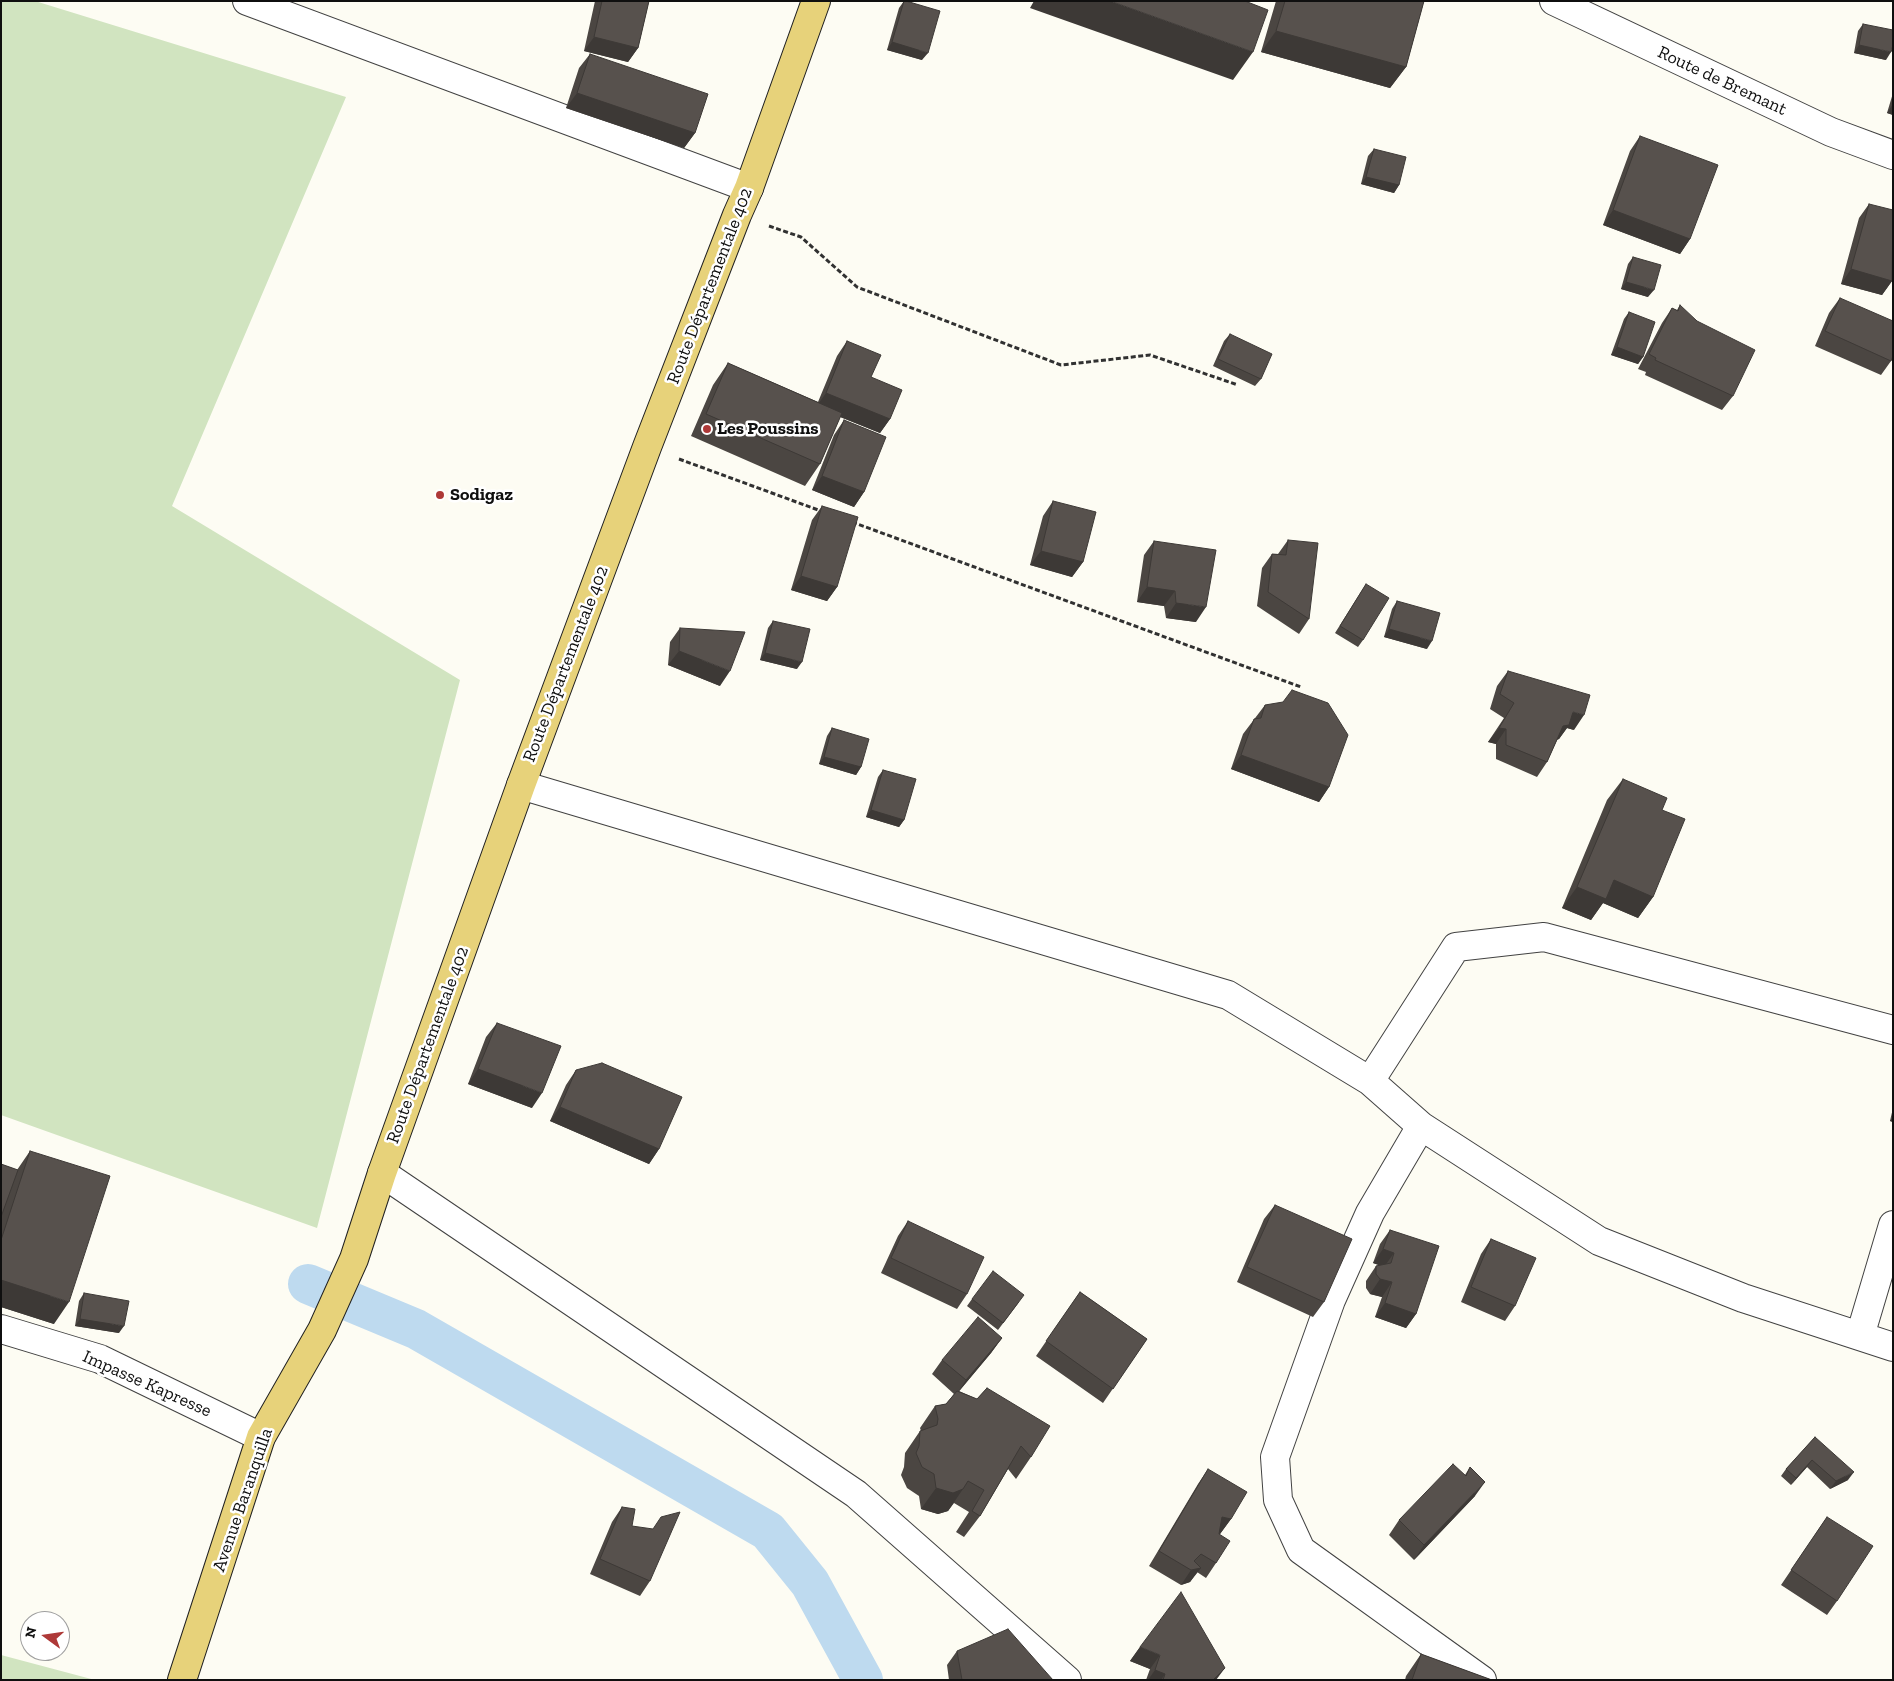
<!DOCTYPE html>
<html>
<head>
<meta charset="utf-8">
<style>
  body { margin:0 }
  #map { position:relative; width:1894px; height:1681px; overflow:hidden; background:#fdfcf3; font-family:"Zilla Slab",serif }
  canvas { display:block }
  .frame { position:absolute; inset:0; border:2px solid #0f0f0f; pointer-events:none }
  .north { position:absolute; left:20px; top:1611px; width:50px; height:50px; box-sizing:border-box; background:#fff; border:1px solid #9f9f9f; border-radius:50%; rotate:284deg; font-size:14px; font-weight:700; line-height:20px; text-align:center; color:#0f0f0f }
  .north::after { content:''; display:block; margin:auto; width:18px; height:22px; background:#ae3938; clip-path:polygon(50% 0,100% 100%,50% 72%,0 100%) }
</style>
</head>
<body>
<div id="map">
<canvas width="1894" height="1681"></canvas>
<div class="frame"></div>
<div class="north">N</div>
</div>
<script>
const c = document.querySelector('canvas').getContext('2d');
c.lineJoin = 'round';
function fill(path, color) {
  c.fillStyle = color;
  c.fill(path, 'evenodd');
}
function shape(rows) {
  const path = new Path2D();
  for (const r of rows) {
    path.moveTo(r[0], r[1]);
    for (let i = 2; i < r.length; i += 2) path.lineTo(r[i], r[i + 1]);
  }
  return path;
}
function strokePath(path, color, width, dash) {
  c.strokeStyle = color;
  c.lineWidth = width;
  c.lineCap = dash ? 'butt' : 'round';
  c.setLineDash(dash || []);
  c.stroke(path);
}
function drawText(font, color, halo, rows, align = 'center') {
  c.font = font + ' "Zilla Slab",serif';
  c.lineWidth = 5;
  c.setLineDash([]);
  c.textBaseline = 'middle';
  c.strokeStyle = halo;
  c.fillStyle = color;
  for (const [text, x, y, turn = 0] of rows) {
    c.save();
    c.translate(x, y);
    c.rotate((+turn || 0) * Math.PI / 180);
    c.textAlign = isNaN(turn) ? turn : align;
    if (halo) c.strokeText(text, 0, 0);
    c.fillText(text, 0, 0);
    c.restore();
  }
}
fill(shape([
  [1,1,35,1,346,97,172,506,460,680,317,1228,1,1115],
  [1,1655,95,1680,1,1680]
]), '#d1e4c0');
strokePath(shape([
  [308,1284,416,1329,768,1531,810,1583,863,1680]
]), '#bedaef', 40);
const minor = shape([
  [247,1,749,188],
  [1554,1,1831,132,1893,155],
  [521,785,1228,995,1370,1081,1421,1126,1599,1241,1743,1298,1893,1347],
  [1370,1081,1456,947,1544,937,1893,1030],
  [1421,1126,1370,1213,1331,1300,1275,1457,1278,1500,1301,1550,1482,1680],
  [382,1173,856,1494,1067,1680],
  [1,1329,100,1359,261,1437],
  [1860,1336,1893,1225]
]);
const major = shape([
  [182,1680,261,1437,322,1330,354,1259,382,1173,521,785,647,447,737,215,749,188,816,1]
]);
strokePath(minor, '#424242', 30);
strokePath(major, '#202020', 30);
strokePath(shape([
  [769,226,801,237,857,287,1061,365,1150,355,1238,385],
  [679,459,821,511],
  [852,522,1301,687]
]), '#313131', 3, [5, 2.5]);
strokePath(minor, '#fff', 28);
strokePath(major, '#e7d27a', 28);
fill(shape([
  [595,1,649,1,638,48,628,62,584,51],
  [904,1,922,60,887,50,899,8],
  [1276,1,1424,1,1406,67,1390,88,1261,52],
  [1863,24,1886,60,1854,53,1858,31],
  [590,54,695,133,684,148,566,108,579,68],
  [1893,93,1893,115,1887,113],
  [1640,136,1690,239,1680,254,1603,225,1630,151],
  [1374,149,1399,185,1394,193,1361,184,1368,156],
  [1869,204,1892,281,1882,295,1841,284,1859,218],
  [1633,257,1648,297,1621,289,1628,264],
  [1840,298,1891,361,1881,375,1815,346,1829,313],
  [1680,305,1733,396,1722,410,1645,375,1646,372,1638,369,1662,323,1672,308,1677,310],
  [1629,312,1643,357,1638,364,1611,355,1624,319],
  [1230,334,1261,379,1255,386,1213,366,1224,341],
  [847,341,871,377,890,419,880,433,840,417,820,464,805,486,691,436,713,385,728,363,818,402,837,356],
  [844,420,864,492,854,507,812,490,834,435],
  [1053,501,1083,562,1072,577,1030,565,1043,516],
  [822,506,837,587,827,601,791,590,812,520],
  [1288,540,1309,619,1299,634,1257,606,1262,568,1272,554,1278,554],
  [1154,541,1196,622,1166,618,1164,606,1137,602,1144,555],
  [1366,584,1363,640,1358,647,1335,633],
  [1397,601,1427,649,1384,637,1392,609],
  [773,621,797,669,760,660,768,628],
  [680,628,720,686,668,665,670,642],
  [1508,671,1574,730,1567,728,1559,739,1557,740,1547,762,1537,777,1496,759,1496,744,1488,742,1504,718,1490,709,1497,686],
  [1265,705,1329,787,1319,802,1231,769,1243,734],
  [832,728,861,767,856,775,819,764,827,736],
  [883,770,904,820,899,827,866,817,878,777],
  [1623,779,1662,810,1653,897,1638,918,1603,903,1591,920,1562,908,1607,800],
  [497,1023,532,1108,468,1084,486,1037],
  [576,1070,659,1149,649,1164,550,1121,566,1085],
  [1893,1108,1893,1122,1890,1121],
  [30,1151,54,1324,1,1307,1,1164,17,1170],
  [1275,1205,1324,1302,1313,1317,1237,1282,1264,1219],
  [908,1221,967,1294,957,1309,881,1273,898,1236],
  [1390,1230,1416,1314,1406,1328,1375,1317,1382,1297,1370,1294,1366,1288,1366,1281,1376,1266,1379,1265,1373,1263,1380,1244],
  [1491,1239,1515,1306,1505,1321,1461,1302,1481,1254],
  [1080,1292,1147,1339,1103,1403,1036,1356],
  [84,1293,119,1333,75,1326,79,1301],
  [972,1299,1019,1302,998,1330,967,1306],
  [1002,1338,991,1353,959,1391,977,1399,987,1388,1031,1457,1016,1479,1008,1469,980,1516,964,1537,956,1532,969,1512,954,1503,948,1511,938,1514,921,1509,919,1496,907,1488,901,1475,904,1467,905,1453,920,1431,921,1431,920,1428,935,1406,946,1404,954,1394,932,1374,942,1360],
  [1815,1437,1848,1480,1830,1489,1807,1467,1791,1485,1781,1476,1786,1469],
  [1470,1467,1475,1496,1414,1560,1389,1535,1399,1520,1465,1475],
  [1208,1469,1231,1519,1220,1534,1216,1563,1206,1578,1197,1572,1190,1582,1181,1585,1149,1566,1198,1484],
  [622,1507,632,1526,650,1581,640,1596,590,1574,612,1522],
  [1827,1517,1837,1601,1827,1615,1781,1585],
  [1140,1647,1216,1680,1146,1680,1150,1669,1130,1661],
  [957,1651,1053,1680,949,1680,947,1665],
  [1421,1654,1492,1680,1405,1680,1406,1676]
]), '#4b4642');
fill(shape([
  [1034,1,1110,1,1253,52,1233,80,1030,8],
  [1276,31,1406,67,1390,88,1261,52],
  [594,37,638,48,628,62,584,51],
  [892,42,928,53,922,60,887,50],
  [1859,45,1891,52,1886,60,1854,53],
  [577,93,695,133,684,148,566,108],
  [1893,104,1893,115,1887,113],
  [1366,177,1399,185,1394,193,1361,184],
  [1613,210,1690,239,1680,254,1603,225],
  [1851,269,1892,281,1882,295,1841,284],
  [1626,282,1654,290,1648,297,1621,289],
  [1617,347,1643,357,1638,364,1611,355],
  [826,393,890,419,880,433,816,407],
  [822,476,864,492,854,507,812,490],
  [1041,551,1083,562,1072,577,1030,565],
  [801,576,837,587,827,601,791,590],
  [1147,587,1175,591,1164,606,1137,602],
  [1176,603,1206,607,1196,622,1166,618],
  [1389,629,1432,641,1427,649,1384,637],
  [679,651,730,671,720,686,668,665],
  [765,653,802,662,797,669,760,660],
  [1573,712,1584,715,1574,730,1567,728,1559,739,1552,740],
  [1499,728,1506,729,1496,744,1488,742],
  [1241,755,1329,787,1319,802,1231,769],
  [824,757,861,767,856,775,819,764],
  [871,810,904,820,899,827,866,817],
  [1614,880,1653,897,1638,918,1603,903,1591,920,1562,908,1577,887],
  [478,1069,542,1093,532,1108,468,1084],
  [560,1107,659,1149,649,1164,550,1121],
  [1893,1117,1893,1122,1890,1121],
  [1383,1249,1394,1253,1384,1267,1373,1263],
  [1380,1279,1392,1282,1382,1297,1370,1294],
  [1,1280,69,1302,54,1324,1,1307],
  [1385,1303,1416,1314,1406,1328,1375,1317],
  [80,1319,124,1326,119,1333,75,1326],
  [1002,1338,991,1353,956,1395,966,1380],
  [1812,1460,1807,1467,1791,1485,1796,1478],
  [1854,1472,1848,1480,1830,1489,1836,1481],
  [1485,1482,1475,1496,1414,1560,1424,1545],
  [936,1488,963,1489,948,1511,938,1514,921,1509],
  [1222,1517,1231,1519,1220,1534,1212,1532],
  [1201,1568,1190,1582,1181,1585,1191,1570],
  [1140,1647,1160,1655,1150,1669,1130,1661],
  [1225,1668,1216,1680,1213,1680],
  [1155,1670,1165,1674,1161,1680,1148,1680]
]), '#3d3936');
const building = shape([
  [602,1,649,1,638,48,594,37,602,1],
  [904,1,906,1,940,11,928,53,892,42,904,1],
  [1110,1,1245,1,1268,10,1253,52,1110,1],
  [1285,1,1424,1,1406,67,1276,31,1285,1],
  [1863,24,1893,30,1893,45,1891,52,1859,45,1863,24],
  [590,54,708,94,695,133,577,93,590,54],
  [1640,136,1718,165,1690,239,1613,210,1640,136],
  [1374,149,1406,157,1399,185,1366,177,1374,149],
  [1869,204,1893,210,1892,281,1851,269,1869,204],
  [1633,257,1661,265,1654,290,1626,282,1633,257],
  [1840,298,1893,321,1893,356,1891,361,1825,331,1840,298],
  [1680,305,1697,321,1755,350,1733,396,1655,360,1656,358,1649,354,1672,308,1678,311,1680,305],
  [1629,312,1655,322,1643,357,1617,347,1629,312],
  [1230,334,1272,354,1261,379,1218,359,1230,334],
  [847,341,881,355,871,377,902,390,890,419,826,393,847,341],
  [728,363,842,413,820,464,706,414,728,363],
  [844,420,886,437,864,492,822,476,844,420],
  [1053,501,1096,512,1083,562,1041,551,1053,501],
  [822,506,858,517,837,587,801,576,822,506],
  [1288,540,1318,543,1309,619,1268,592,1272,554,1286,555,1288,540],
  [1154,541,1216,550,1206,607,1176,603,1175,591,1147,587,1154,541],
  [1366,584,1389,598,1363,640,1340,626,1366,584],
  [1397,601,1440,613,1432,641,1389,629,1397,601],
  [773,621,810,629,802,662,765,653,773,621],
  [680,628,745,632,730,671,679,651,680,628],
  [1508,671,1590,695,1584,715,1573,712,1569,725,1563,726,1547,762,1506,745,1506,729,1499,728,1514,703,1500,694,1508,671],
  [1292,690,1328,703,1348,735,1329,787,1241,755,1254,719,1261,718,1265,705,1283,702,1292,690],
  [832,728,869,739,861,767,824,757,832,728],
  [883,770,916,779,904,820,871,810,883,770],
  [1623,779,1667,798,1662,810,1685,819,1653,897,1614,880,1606,899,1577,887,1623,779],
  [497,1023,561,1046,542,1093,478,1069,497,1023],
  [602,1063,682,1097,659,1149,560,1107,576,1070,602,1063],
  [30,1151,110,1176,69,1302,1,1280,1,1240,30,1151],
  [1,1164,18,1170,1,1217,1,1164],
  [1275,1205,1352,1239,1324,1302,1247,1267,1275,1205],
  [908,1221,984,1257,967,1294,891,1258,908,1221],
  [1390,1230,1439,1246,1416,1314,1385,1303,1392,1282,1380,1279,1376,1274,1376,1266,1391,1263,1394,1253,1383,1249,1390,1230],
  [1491,1239,1536,1258,1515,1306,1471,1287,1491,1239],
  [993,1271,1024,1295,1003,1323,972,1299,993,1271],
  [1080,1292,1147,1339,1113,1389,1046,1341,1080,1292],
  [84,1293,129,1301,124,1326,80,1319,84,1293],
  [978,1317,1002,1338,966,1380,942,1360,978,1317],
  [987,1388,1050,1426,1031,1457,1021,1446,980,1516,972,1511,984,1490,968,1481,963,1489,953,1493,936,1488,934,1474,922,1467,916,1453,919,1446,920,1431,937,1425,938,1419,935,1406,946,1404,957,1391,977,1399,987,1388],
  [1815,1437,1854,1472,1836,1481,1812,1460,1796,1478,1786,1469,1815,1437],
  [1453,1464,1466,1476,1470,1467,1485,1482,1424,1545,1399,1520,1453,1464],
  [1208,1469,1247,1492,1231,1519,1222,1517,1219,1534,1230,1541,1216,1563,1201,1554,1194,1561,1201,1568,1191,1570,1159,1551,1208,1469],
  [622,1507,635,1509,632,1526,653,1529,661,1517,680,1512,650,1581,600,1559,622,1507],
  [1827,1517,1873,1546,1837,1601,1791,1570,1827,1517],
  [1181,1592,1225,1668,1213,1680,1163,1680,1165,1674,1155,1670,1160,1655,1140,1647,1181,1592],
  [1008,1629,1053,1680,962,1680,957,1651,1008,1629],
  [1421,1654,1492,1680,1412,1680,1421,1654]
]);
fill(building, '#57514d');
strokePath(building, '#3d3936', 1);
for (const [x, y, r, color] of [
  [707,429,5,"#ae3938"],
  [440,495,5,"#ae3938"]
]) {
  const dot = new Path2D();
  dot.arc(x, y, r, 0, 2 * Math.PI);
  c.fillStyle = color;
  c.fill(dot);
  strokePath(dot, '#fff', 2);
}
drawText('18px', '#0f0f0f', '#fff', [
  ["Route de Bremant",1722,81,25],
  ["Route Départementale 402",710,286,-69],
  ["Route Départementale 402",566,664,-69],
  ["Route Départementale 402",428,1045,-70],
  ["Impasse Kapresse",147,1384,24],
  ["Avenue Baranquilla",243,1500,-71]
]);
drawText('bold 18px', '#0f0f0f', '#fff', [
  ["Les Poussins",717,429],
  ["Sodigaz",450,495]
], 'left');
</script>
</body>
</html>
